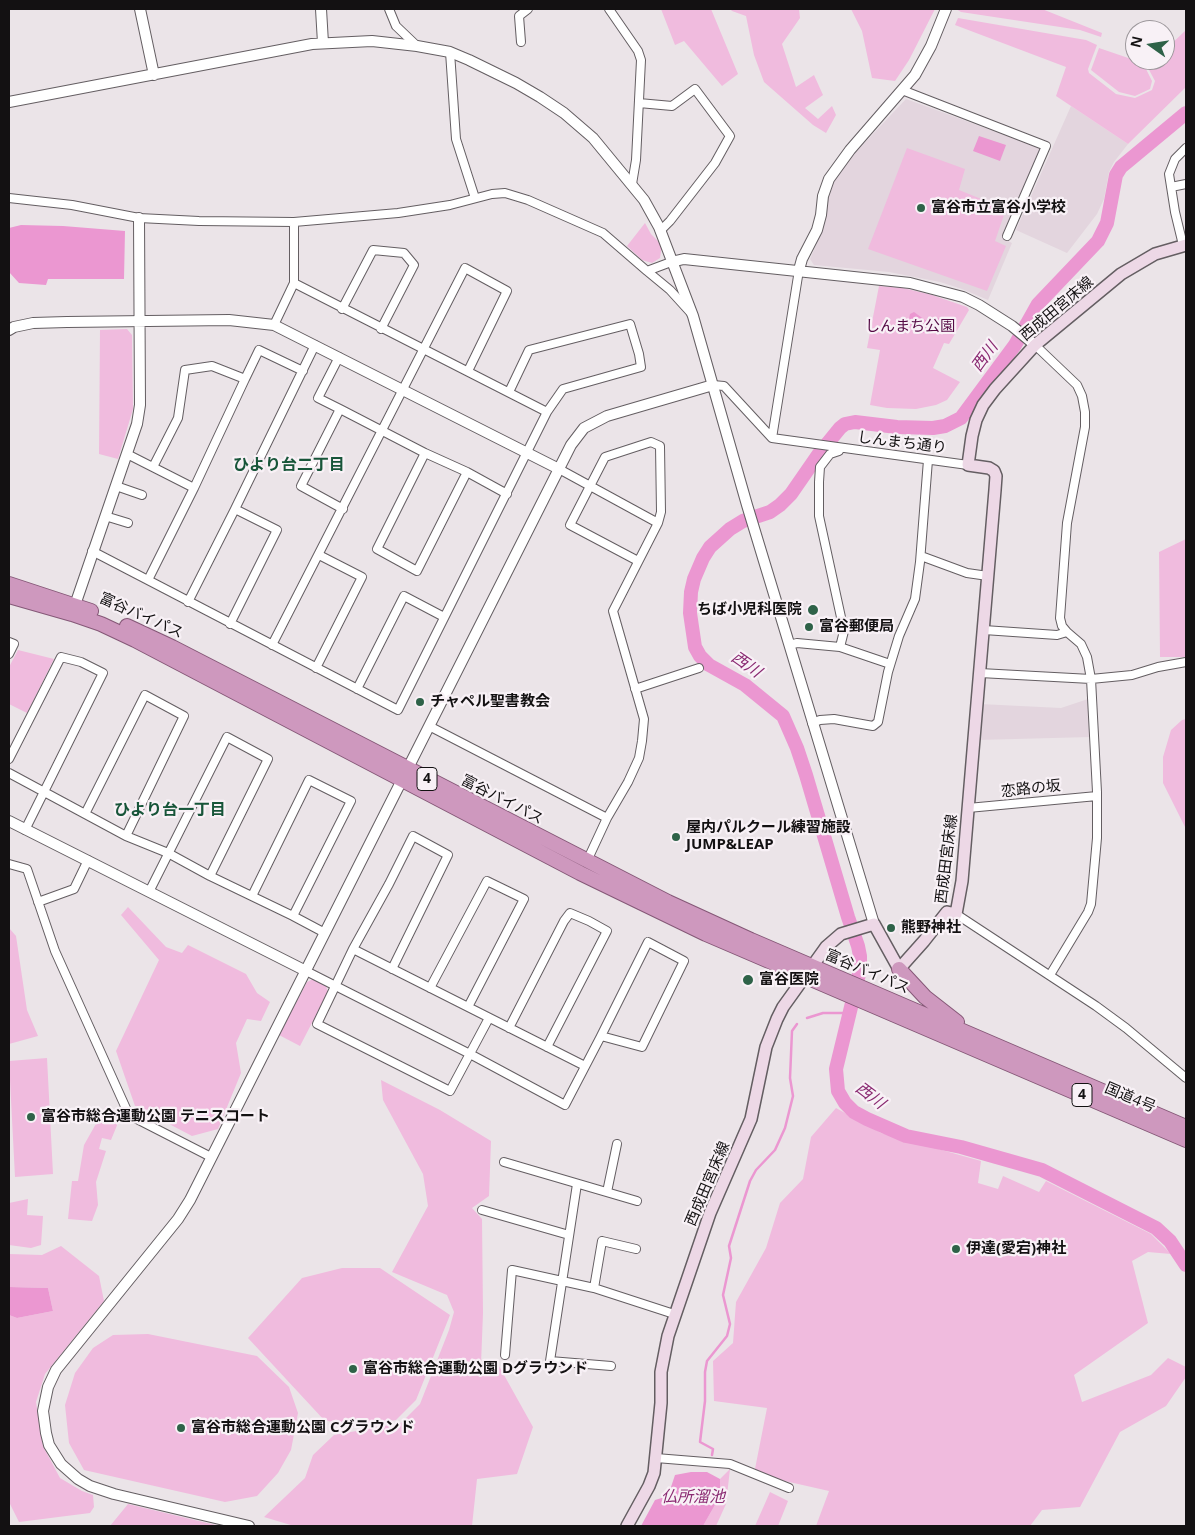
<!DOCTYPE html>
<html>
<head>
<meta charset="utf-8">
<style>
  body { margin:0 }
  #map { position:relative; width:1195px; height:1535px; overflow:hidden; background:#ebe4e8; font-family:"Open Sans",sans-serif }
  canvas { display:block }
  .frame { position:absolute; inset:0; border:10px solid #131112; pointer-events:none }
  .north { position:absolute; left:1125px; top:20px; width:50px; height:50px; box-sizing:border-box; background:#f8f1f6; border:1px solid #9c979b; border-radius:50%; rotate:283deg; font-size:14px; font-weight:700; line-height:20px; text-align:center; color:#131112 }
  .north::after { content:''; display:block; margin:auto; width:18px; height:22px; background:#2e6248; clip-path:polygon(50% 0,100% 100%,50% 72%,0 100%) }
</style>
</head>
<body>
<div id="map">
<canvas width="1195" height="1535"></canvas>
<div class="frame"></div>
<div class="north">N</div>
</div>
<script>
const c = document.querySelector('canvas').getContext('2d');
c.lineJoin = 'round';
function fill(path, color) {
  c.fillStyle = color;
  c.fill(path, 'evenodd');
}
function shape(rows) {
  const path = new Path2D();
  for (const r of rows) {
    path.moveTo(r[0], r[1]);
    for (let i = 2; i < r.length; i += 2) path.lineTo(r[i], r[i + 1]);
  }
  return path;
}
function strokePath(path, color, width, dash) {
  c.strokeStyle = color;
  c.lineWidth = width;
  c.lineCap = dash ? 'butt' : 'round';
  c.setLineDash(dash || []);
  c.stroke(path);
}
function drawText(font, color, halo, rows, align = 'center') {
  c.font = font + ' "Open Sans","Noto Sans JP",sans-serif';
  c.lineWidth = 4.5;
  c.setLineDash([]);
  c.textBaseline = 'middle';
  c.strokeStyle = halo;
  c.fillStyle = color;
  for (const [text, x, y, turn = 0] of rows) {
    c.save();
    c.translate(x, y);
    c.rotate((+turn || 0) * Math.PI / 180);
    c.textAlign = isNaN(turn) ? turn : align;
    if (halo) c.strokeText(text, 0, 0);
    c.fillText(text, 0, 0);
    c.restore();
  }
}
fill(shape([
  [906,99,1040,148,1002,238,1012,243,988,300,962,289,940,282,889,272,814,265,810,259,823,230,826,218,828,198,834,181,854,154],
  [1071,106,1128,144,1114,162,1109,172,1104,199,1097,214,1067,253,1016,230],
  [1088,699,1091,737,977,740,980,704,1061,708]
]), '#e3d5de');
fill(shape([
  [661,9,711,9,738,74,722,86,684,41,675,45],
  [730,9,799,9,800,18,782,44,796,87,814,75,823,95,805,108,818,119,832,106,836,115,826,133,813,125,764,82,754,55,746,16,732,11],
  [851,9,935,9,909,60,895,81,872,78,862,31],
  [956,9,1042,9,1102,33,1101,37,1080,30,961,12],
  [958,18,1086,40,1097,45,1088,69,1089,73,1116,94,1135,98,1152,90,1155,81,1147,66,1154,60,1165,60,1165,50,1186,30,1186,87,1128,144,1056,96,1066,67,955,25],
  [1099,48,1137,61,1145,67,1152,81,1150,89,1135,96,1119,92,1091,70],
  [907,148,965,169,959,190,1006,209,995,241,1006,246,987,291,868,249],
  [645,223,651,234,662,245,660,258,652,263,642,260,627,246],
  [879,286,903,288,932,295,967,307,969,310,949,344,944,343,933,368,960,382,947,400,936,405,916,409,887,408,870,405,880,350,867,348],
  [127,329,132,335,133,409,118,459,99,454,100,330],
  [1186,539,1186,657,1160,657,1159,552],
  [18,650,54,659,27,713,9,704,9,667],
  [1186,719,1186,829,1163,783,1163,757,1171,730,1182,720],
  [128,907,166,947,182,953,188,945,246,974,257,993,270,1002,261,1021,247,1019,236,1043,241,1073,218,1129,192,1136,135,1106,116,1051,159,960,121,915],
  [9,928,16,936,27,1010,38,1036,9,1044],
  [313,979,326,986,328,992,300,1046,279,1035,307,982],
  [47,1058,53,1174,15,1177,9,1061],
  [381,1080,440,1110,491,1141,489,1196,472,1208,482,1219,483,1313,481,1364,499,1366,533,1427,517,1474,477,1479,472,1526,294,1526,264,1517,305,1478,313,1455,334,1435,401,1423,420,1404,449,1330,454,1312,447,1295,392,1272,428,1206,423,1174,383,1100],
  [106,1106,120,1118,111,1140,102,1138,99,1149,106,1151,96,1182,98,1205,92,1221,68,1219,72,1181,78,1181,84,1145],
  [836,1108,881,1133,981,1161,978,1183,998,1189,1003,1176,1039,1192,1046,1181,1151,1234,1171,1254,1148,1252,1132,1261,1148,1323,1074,1375,1082,1402,1151,1375,1168,1358,1186,1367,1186,1377,1166,1406,1120,1432,1080,1507,1042,1510,1030,1526,816,1526,829,1491,754,1474,767,1408,714,1401,713,1361,733,1343,736,1302,766,1248,780,1203,803,1179,811,1137],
  [28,1199,27,1215,43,1216,41,1245,31,1248,9,1245,9,1203],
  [61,1246,99,1276,104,1301,45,1374,36,1402,43,1446,60,1478,82,1491,93,1495,94,1507,90,1513,19,1522,9,1502,9,1315,17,1318,53,1311,48,1288,9,1287,9,1254,42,1255],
  [342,1268,380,1268,450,1315,416,1400,396,1420,353,1427,324,1420,248,1338,302,1278],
  [148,1334,257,1356,289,1387,298,1413,291,1450,278,1473,257,1496,225,1502,84,1470,69,1443,65,1405,75,1373,93,1348,113,1335],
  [730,1469,726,1504,716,1526,703,1526,720,1496,720,1479],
  [770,1492,788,1501,778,1526,755,1526],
  [128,1504,203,1522,220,1526,110,1526]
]), '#f0bbde');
fill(shape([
  [979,136,1006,145,1000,161,973,151],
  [21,225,63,226,125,231,124,279,48,279,46,285,19,283,9,272,9,228],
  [914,312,925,320,931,321,942,317,949,318,953,322,952,328,945,332,941,330,937,325,932,325,928,332,924,333,917,331,911,327,909,319,910,314],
  [9,1287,48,1288,53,1311,17,1318,9,1315],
  [691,1472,707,1472,720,1479,720,1496,703,1526,641,1526,655,1500,665,1497,670,1490,675,1475]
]), '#eb97d1');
strokePath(shape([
  [807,1018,823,1013,849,1013],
  [712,1455,713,1449,700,1442,705,1401,705,1372,707,1361,727,1336,730,1324,723,1295,731,1258,729,1246,750,1181,756,1170,775,1150,785,1128,793,1096,790,1078,792,1031,797,1024]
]), '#eb97d1', 2.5);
strokePath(shape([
  [1186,113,1121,167,1116,175,1107,223,1098,241,1038,304,1015,345,961,418,945,426,933,428,897,427,855,422,845,424,840,428,818,455,791,494,780,505,770,512,743,521,730,529,710,547,703,558,694,579,691,592,690,613,695,647,700,656,709,665,745,685,783,716,797,748,806,775,848,917,858,946,860,956,860,970,836,1069,838,1091,845,1103,854,1112,867,1119,906,1136,961,1147,1042,1170,1156,1228,1170,1241,1186,1265]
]), '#eb97d1', 14);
const minor = shape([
  [389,9,396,26,417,46],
  [609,9,638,51,641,60,636,160,632,184],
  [521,42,519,16,528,9],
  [450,52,456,139,475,198],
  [902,90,1046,146,1007,236],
  [639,103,672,106,695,89,730,136,715,163,670,221,660,231],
  [1171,187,1186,184],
  [9,198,72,205,139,218,199,221,294,222,398,213,450,205,492,194,505,193,528,200,603,233,647,271,671,262],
  [1183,245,1175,212,1169,174,1175,159,1186,148],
  [647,271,670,290,690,312],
  [294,283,547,412],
  [342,309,373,250,404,253,414,265,381,329],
  [274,325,294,283,294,222],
  [1035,345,1077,385,1082,396,1085,412,1085,427,1067,523,1060,618,1062,626,1067,632,1081,644,1087,657,1091,679,1097,792,1097,838,1091,904,1088,912,1050,975],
  [339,357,318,398,340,409],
  [245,379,259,350,303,371],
  [713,385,724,386,772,438,968,465],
  [772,438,799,270],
  [840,448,839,451,830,454,820,467,819,482,819,516,844,631,840,647],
  [425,453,377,549,417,571,467,472],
  [127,454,194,488,148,580],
  [153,467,178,418,185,370,212,366,245,379,194,488],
  [559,469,658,523,613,611,644,719,642,741,639,758,628,782,607,818,587,861],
  [116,486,142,495],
  [235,509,315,345],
  [343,509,301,486,340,409,425,453,467,472,507,494],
  [105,516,128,523],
  [92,551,398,710,547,412,563,389,641,367,639,354,630,324,529,350,509,392],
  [921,556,967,573,988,576],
  [638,561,570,525,605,457,651,442,660,446,661,512,658,523],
  [188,602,235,509,277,530,230,624],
  [984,630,1057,635,1067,632],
  [9,642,14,644,9,654],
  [272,645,465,268,507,291,468,371],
  [789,645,797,643,840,647,890,664],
  [316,668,362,577,319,555],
  [980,673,1091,679,1132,675,1158,667,1186,662],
  [357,689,404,596,444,617],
  [635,689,699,668],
  [812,723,820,720,834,719,873,726,878,722,888,672,899,636,915,599,920,562,928,460],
  [429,726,607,818],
  [9,759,61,657,81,662,103,673,25,830],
  [9,773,126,836,168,853,210,876,293,916,351,801,309,780,252,896],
  [968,808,1097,796],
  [85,814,145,695,184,716,126,836],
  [9,864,27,869,55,951,129,1115,211,1157],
  [149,892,227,737,268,759,210,876],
  [38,902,74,889,88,860],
  [956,914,1096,1006,1126,1028,1186,1078],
  [293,916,325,933],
  [648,942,684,961,642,1047,601,1036,648,942],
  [353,949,585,1066],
  [392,969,448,855,413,836,389,884,353,949,317,1024,450,1091,489,1018],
  [306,971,470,1054,565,1105,601,1036],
  [430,988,487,881,524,899,468,1007],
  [509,1028,564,921,570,913,589,921,607,931,547,1047],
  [504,1162,637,1201],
  [577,1184,550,1361,611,1366],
  [607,1192,617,1144],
  [482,1210,569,1235],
  [594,1288,602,1241,636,1249],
  [505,1355,512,1270,594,1288,674,1314],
  [656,1458,730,1464,789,1488]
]);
const tertiary = shape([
  [140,9,154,75],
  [321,9,323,43],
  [9,102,312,44,372,41,417,46,450,52,469,60,516,83,540,97,564,113,593,138,644,200,659,227,693,316,747,505,874,924],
  [671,262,684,259,910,283,963,297,979,305,1012,326,1035,345],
  [799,270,802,259,817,230,821,215,823,196,829,179,850,150,915,75,931,46,946,9],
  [9,330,14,327,33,323,67,322,229,320,274,325,559,469],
  [75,605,137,424,140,405,139,218],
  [9,821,306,971],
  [249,1526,114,1494,90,1486,78,1479,61,1464,49,1445,46,1433,43,1411,48,1387,56,1370,178,1219,190,1200,571,445,584,428,607,416,713,385]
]);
const secondary = shape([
  [627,1526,649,1486,654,1473,661,1403,661,1372,668,1336,710,1213,751,1119,766,1047,777,1019,783,1007,826,947,841,934,874,924,899,969,924,941,947,912,956,914,962,881,995,490,996,476,994,471,989,468,968,465,972,436,976,420,983,405,995,389,1035,345,1121,274,1155,254,1186,245]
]);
const trunk = shape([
  [9,584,91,611],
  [9,596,72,614,101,624,135,640,580,873,706,934,1186,1140],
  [127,626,172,647,668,902,751,940,1186,1127],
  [899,969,925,997,957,1022]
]);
strokePath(minor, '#645e62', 10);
strokePath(tertiary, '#645e62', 12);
strokePath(secondary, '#645e62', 14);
strokePath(trunk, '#855877', 16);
strokePath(minor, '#fff', 8);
strokePath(tertiary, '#fff', 10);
strokePath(secondary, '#edd8e6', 11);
strokePath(trunk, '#ce98be', 14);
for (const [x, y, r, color] of [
  [921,208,5,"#2e6248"],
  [813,610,6,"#2e6248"],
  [809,627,5,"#2e6248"],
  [420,702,5,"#2e6248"],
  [676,837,5,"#2e6248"],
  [891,928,5,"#2e6248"],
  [748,980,6,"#2e6248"],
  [31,1117,5,"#2e6248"],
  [956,1249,5,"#2e6248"],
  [353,1369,5,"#2e6248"],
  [181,1428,5,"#2e6248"]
]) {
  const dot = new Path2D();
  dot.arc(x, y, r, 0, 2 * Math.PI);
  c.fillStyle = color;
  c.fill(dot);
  strokePath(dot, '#f8f1f6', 2);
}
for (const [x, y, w] of [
  [427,779,20],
  [1082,1095,20]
]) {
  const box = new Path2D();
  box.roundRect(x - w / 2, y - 11.5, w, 23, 4);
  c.fillStyle = '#f8f1f6';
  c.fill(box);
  strokePath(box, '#131112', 1);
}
drawText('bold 14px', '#131112', null, [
  ["4",427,779],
  ["4",1082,1095]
]);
drawText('bold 15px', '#131112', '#f8f1f6', [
  ["富谷市立富谷小学校",931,208],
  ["ちば小児科医院",802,610,"right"],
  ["富谷郵便局",819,627],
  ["チャペル聖書教会",430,702],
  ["屋内パルクール練習施設",686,828],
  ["JUMP&LEAP",686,845],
  ["熊野神社",901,928],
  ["富谷医院",759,980],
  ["富谷市総合運動公園 テニスコート",41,1117],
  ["伊達(愛宕)神社",966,1249],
  ["富谷市総合運動公園 Dグラウンド",363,1369],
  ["富谷市総合運動公園 Cグラウンド",191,1428]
], 'left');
drawText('15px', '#131112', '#f8f1f6', [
  ["西成田宮床線",1057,309,-40],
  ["しんまち通り",902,443,7],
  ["富谷バイパス",141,616,24],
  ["恋路の坂",1031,789,-6],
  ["富谷バイパス",502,800,27],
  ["西成田宮床線",947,859,-83],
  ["富谷バイパス",867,972,23],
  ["国道4号",1130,1098,23],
  ["西成田宮床線",708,1184,-67]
]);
drawText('15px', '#540944', '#f8f1f6', [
  ["しんまち公園",910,327]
]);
drawText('italic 16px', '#8a2a72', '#f8f1f6', [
  ["西川",985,357,-54],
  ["西川",746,665,35],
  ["西川",870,1096,37],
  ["仏所溜池",693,1497]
]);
drawText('bold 16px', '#175539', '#f8f1f6', [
  ["ひより台二丁目",289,465],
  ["ひより台一丁目",170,810]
]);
</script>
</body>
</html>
